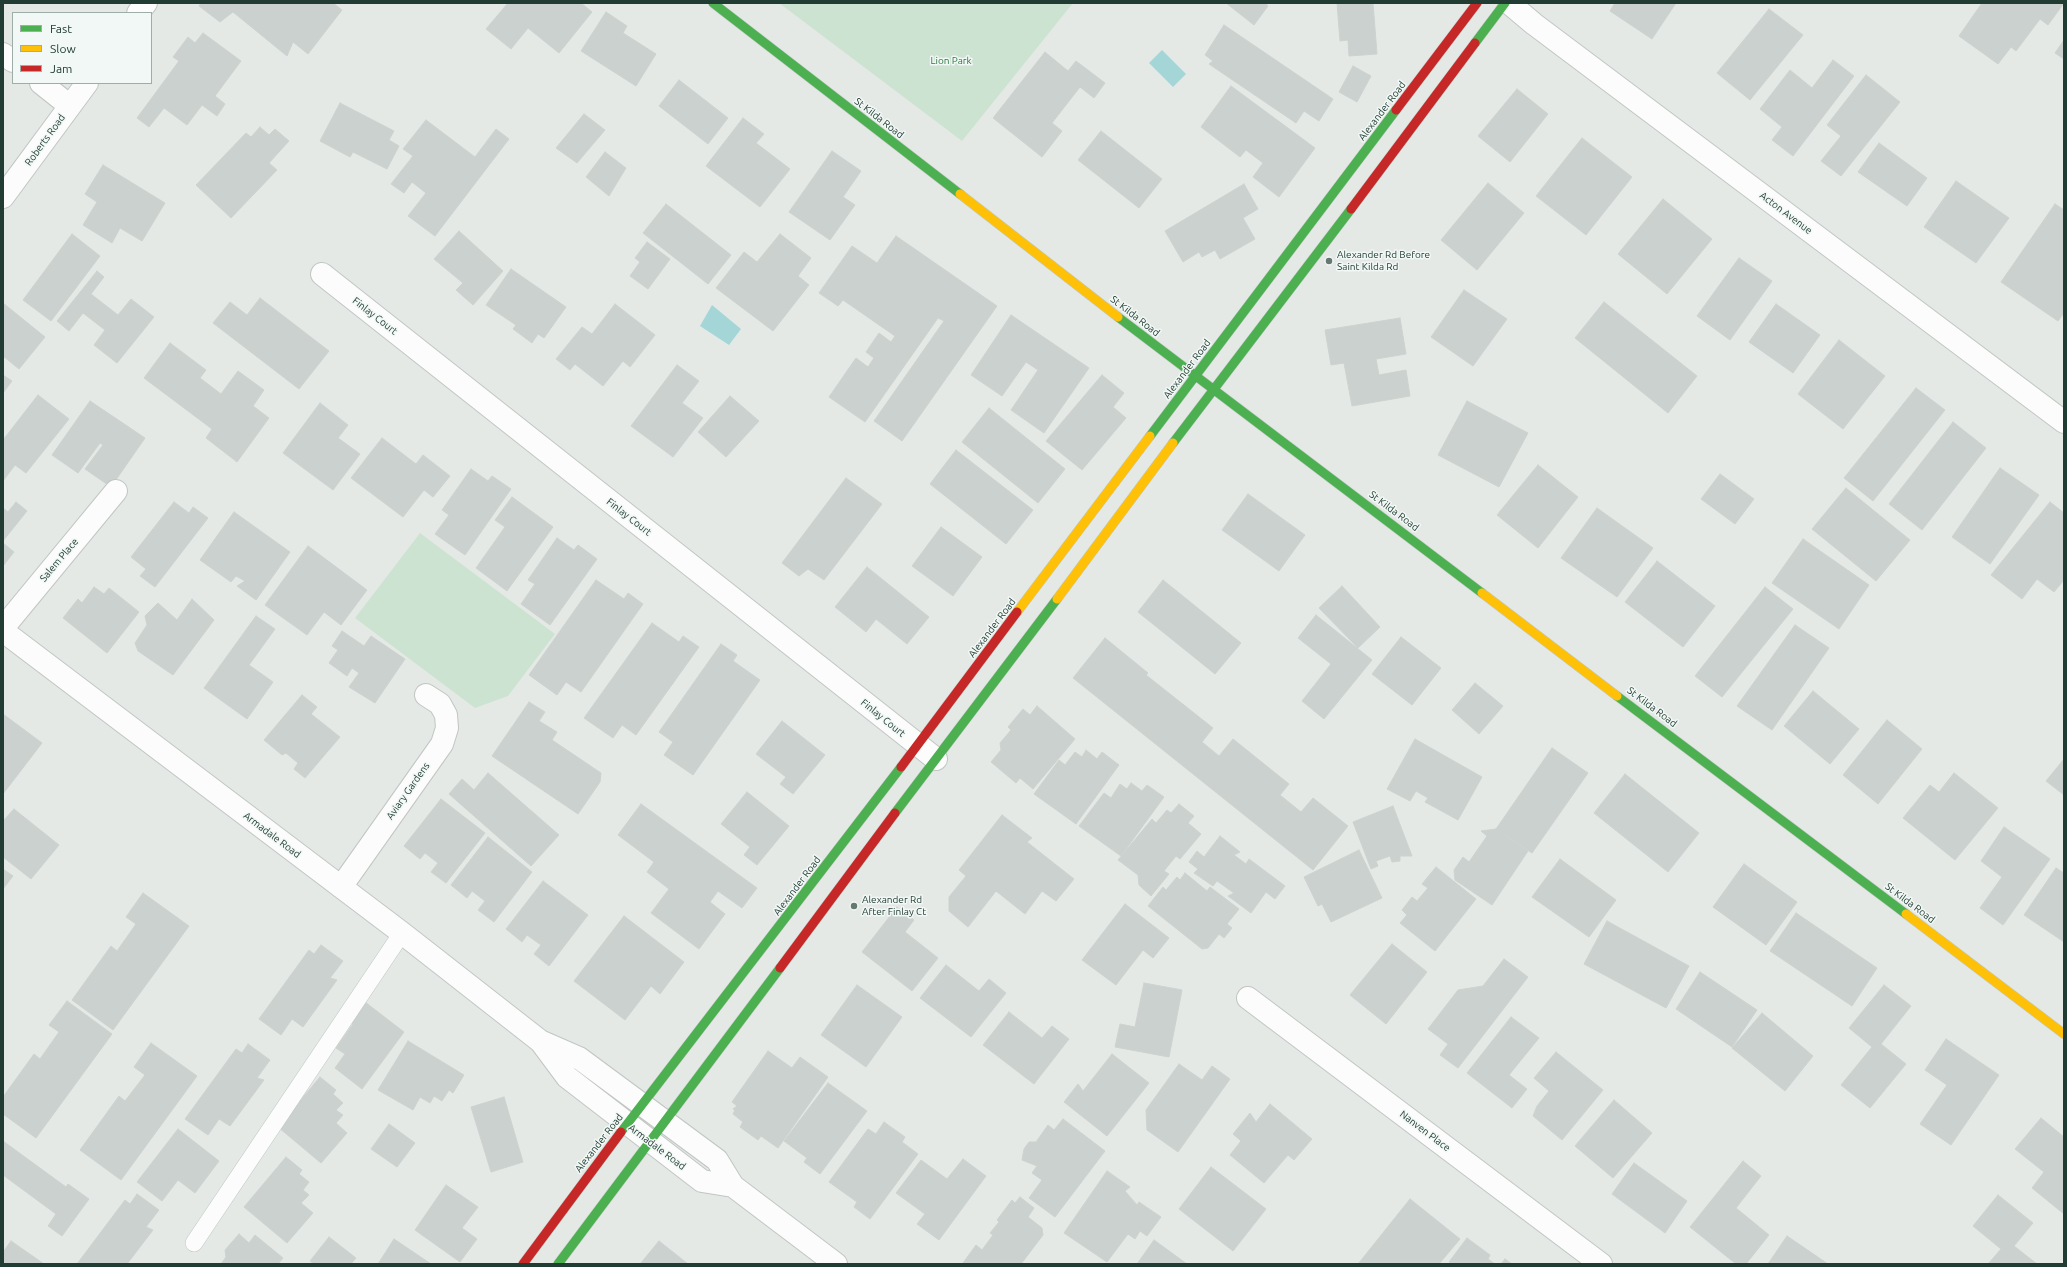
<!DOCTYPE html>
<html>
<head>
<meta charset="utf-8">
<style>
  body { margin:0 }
  #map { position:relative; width:2067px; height:1267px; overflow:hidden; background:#e4e9e6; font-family:Ubuntu,sans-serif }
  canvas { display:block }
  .frame { position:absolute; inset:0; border:4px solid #213d33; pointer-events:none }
  .legend { position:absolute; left:12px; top:12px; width:140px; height:72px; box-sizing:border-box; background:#f2f8f5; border:1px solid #9eada7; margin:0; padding:5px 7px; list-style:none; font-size:12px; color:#213d33 }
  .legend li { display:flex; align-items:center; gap:8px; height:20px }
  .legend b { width:20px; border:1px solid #9eada7 }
</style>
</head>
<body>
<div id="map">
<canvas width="2067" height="1267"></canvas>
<div class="frame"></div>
<ul class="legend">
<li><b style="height:5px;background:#4caf50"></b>Fast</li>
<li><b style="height:5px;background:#ffc107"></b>Slow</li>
<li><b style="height:5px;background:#c62828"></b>Jam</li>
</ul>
</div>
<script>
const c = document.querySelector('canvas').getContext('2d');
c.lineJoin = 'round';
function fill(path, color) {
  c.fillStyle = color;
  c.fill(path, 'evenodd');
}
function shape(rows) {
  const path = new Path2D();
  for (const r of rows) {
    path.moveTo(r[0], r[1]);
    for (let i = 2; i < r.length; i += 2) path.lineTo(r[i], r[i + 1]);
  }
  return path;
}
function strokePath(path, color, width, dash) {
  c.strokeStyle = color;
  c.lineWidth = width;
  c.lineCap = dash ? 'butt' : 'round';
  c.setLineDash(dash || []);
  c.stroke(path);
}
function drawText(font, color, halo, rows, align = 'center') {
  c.font = font + ' Ubuntu,sans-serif';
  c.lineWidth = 3;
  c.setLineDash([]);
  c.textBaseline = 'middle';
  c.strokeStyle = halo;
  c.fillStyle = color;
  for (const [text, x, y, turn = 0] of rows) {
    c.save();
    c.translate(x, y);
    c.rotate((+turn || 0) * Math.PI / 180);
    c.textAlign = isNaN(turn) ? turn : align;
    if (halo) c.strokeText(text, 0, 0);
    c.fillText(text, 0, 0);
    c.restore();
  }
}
fill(shape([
  [779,3,1073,3,962,141],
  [420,533,555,634,508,696,475,708,355,618]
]), '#cde3d1');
fill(shape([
  [1162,50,1186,74,1173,87,1149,63],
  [712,305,741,329,729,345,700,326]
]), '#a4d6d8');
const building = shape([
  [201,3,333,3,342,10,308,54,293,42,287,56,233,12,220,22,199,6,201,3],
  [508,3,581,3,592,12,559,53,528,28,511,49,486,29,508,3],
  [1226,3,1265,3,1268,6,1254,25,1226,3],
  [1337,3,1373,3,1377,54,1349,56,1348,40,1340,41,1337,3],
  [1615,3,1676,3,1652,39,1610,11,1615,3],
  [1982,3,2064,3,2048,25,2040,19,2016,51,2011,47,1998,64,1959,36,1982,3],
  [1769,9,1803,35,1750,100,1717,73,1769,9],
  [606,12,627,26,623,33,656,54,636,86,581,51,606,12],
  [1224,25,1333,99,1319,121,1304,111,1296,123,1209,64,1213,61,1205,55,1224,25],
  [203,33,241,61,215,96,225,104,217,116,202,105,187,125,164,108,149,127,137,118,179,61,173,57,188,37,195,43,203,33],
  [2064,40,2064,59,2055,53,2064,40],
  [1045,52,1068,71,1076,61,1105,83,1094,98,1080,87,1052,123,1062,131,1042,157,993,118,1045,52],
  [1833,60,1854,76,1793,156,1772,140,1782,127,1760,109,1790,70,1812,88,1833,60],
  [1353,66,1371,76,1357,102,1339,92,1353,66],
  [1866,75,1900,102,1841,176,1821,161,1841,136,1827,125,1866,75],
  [679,80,728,118,708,144,659,106,679,80],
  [1231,86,1315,148,1279,197,1253,177,1263,163,1246,150,1240,157,1201,127,1231,86],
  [1517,89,1548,114,1510,162,1478,136,1517,89],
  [340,103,394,131,389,140,399,146,387,169,353,152,350,157,320,141,340,103],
  [584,114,605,130,577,163,556,148,584,114],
  [743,118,764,134,756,143,790,169,760,207,706,166,743,118],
  [426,120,475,157,496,129,509,139,435,236,408,216,426,193,412,182,404,193,391,184,413,156,403,149,426,120],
  [260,127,269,135,275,129,289,141,269,163,277,170,231,218,196,185,246,133,251,137,260,127],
  [1101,131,1162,179,1139,208,1078,160,1101,131],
  [1582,138,1632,177,1586,235,1536,196,1582,138],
  [1879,143,1927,178,1907,206,1858,172,1879,143],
  [832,151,861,171,843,197,855,205,830,240,789,212,832,151],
  [605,152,626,168,609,196,586,177,605,152],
  [103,165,165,203,142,241,120,228,112,243,83,225,97,202,85,194,103,165],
  [1956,181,2009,218,1976,263,1924,227,1956,181],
  [1488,183,1524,213,1477,270,1441,240,1488,183],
  [1244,184,1258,209,1243,218,1255,239,1220,259,1215,250,1202,257,1199,252,1183,262,1165,231,1244,184],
  [1663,199,1712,239,1667,294,1618,254,1663,199],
  [666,204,731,255,708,284,643,233,666,204],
  [2055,204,2064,210,2064,313,2058,321,2001,282,2055,204],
  [459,231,503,271,473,305,456,290,463,283,434,259,459,231],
  [72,234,100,256,51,321,23,300,72,234],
  [780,234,811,258,798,276,809,285,773,331,716,288,744,252,757,262,780,234],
  [896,236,997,306,902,441,874,421,944,321,938,318,865,422,829,397,856,358,868,367,874,358,866,352,879,333,891,342,895,336,843,300,838,306,819,293,852,246,877,263,896,236],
  [647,242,670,259,648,289,630,276,640,262,635,258,647,242],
  [1739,258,1772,281,1730,340,1697,316,1739,258],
  [511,269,566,307,544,338,538,334,532,343,513,329,516,325,486,305,511,269],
  [97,271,104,277,91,294,118,315,131,299,154,317,117,363,94,345,105,330,83,313,69,331,57,321,97,271],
  [1464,290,1507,319,1473,366,1431,337,1464,290],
  [260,298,329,351,299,389,213,323,230,302,247,315,260,298],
  [1604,302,1697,376,1668,413,1575,338,1604,302],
  [3,303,45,337,19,369,3,356,3,303],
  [615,304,655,335,630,367,623,361,603,386,575,364,570,370,556,359,582,327,592,334,615,304],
  [1776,304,1820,335,1793,373,1749,342,1776,304],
  [1011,315,1089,368,1044,433,1011,410,1038,370,1026,362,1002,396,971,375,1011,315],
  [1400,318,1406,354,1376,359,1379,375,1406,370,1410,396,1352,406,1344,363,1331,365,1325,330,1400,318],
  [1839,340,1885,376,1843,429,1798,394,1839,340],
  [170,343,206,370,200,378,221,394,238,371,264,390,253,406,269,418,237,462,206,438,212,429,144,378,170,343],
  [677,365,699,381,682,403,703,418,673,457,631,426,677,365],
  [3,375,12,381,3,393,3,375],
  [1102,375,1124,393,1113,407,1126,418,1082,470,1046,441,1102,375],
  [1916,388,1945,410,1873,501,1844,478,1916,388],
  [38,395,69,419,26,473,15,465,3,481,3,440,38,395],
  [730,396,759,421,726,457,698,432,730,396],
  [90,401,145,438,111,487,85,469,103,445,100,443,78,473,52,455,90,401],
  [1467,401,1528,433,1499,487,1438,455,1467,401],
  [320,403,348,425,338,438,360,454,333,490,283,453,320,403],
  [989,408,1065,469,1038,503,962,442,989,408],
  [1953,422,1986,448,1922,530,1889,504,1953,422],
  [382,438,416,464,423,455,450,476,433,497,424,490,403,517,351,478,382,438],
  [956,450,1033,510,1006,544,930,484,956,450],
  [1538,465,1578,497,1538,548,1497,515,1538,465],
  [2000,468,2039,495,1990,564,1952,537,2000,468],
  [471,469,488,481,492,476,511,489,465,555,435,534,449,515,442,510,471,469],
  [1720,474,1754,499,1735,524,1701,499,1720,474],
  [846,478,882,504,824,580,808,569,799,576,782,563,846,478],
  [1846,488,1910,540,1876,581,1812,529,1846,488],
  [1248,494,1305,535,1279,571,1222,530,1248,494],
  [512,497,553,527,507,591,476,568,505,527,495,520,512,497],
  [16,502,27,511,3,541,3,508,8,512,16,502],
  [174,502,189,513,193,507,208,518,155,587,140,576,146,569,131,557,174,502],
  [2050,502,2064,513,2064,580,2054,592,2037,579,2022,599,1991,575,2050,502],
  [1597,508,1653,548,1617,597,1561,558,1597,508],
  [234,512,290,552,256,600,237,586,245,581,236,576,231,582,200,560,234,512],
  [941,527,982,557,953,596,912,566,941,527],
  [557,538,574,550,578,545,597,559,550,625,521,604,535,584,528,580,557,538],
  [1803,539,1869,585,1839,629,1772,583,1803,539],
  [3,543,14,552,3,566,3,543],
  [308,546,367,590,341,625,324,612,307,635,265,605,308,546],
  [1657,561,1715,606,1683,647,1625,602,1657,561],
  [867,567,929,617,907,644,876,619,866,632,835,607,867,567],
  [596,580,624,599,628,593,643,604,581,692,566,682,557,695,529,675,596,580],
  [1163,580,1241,643,1215,674,1138,612,1163,580],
  [1342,586,1380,627,1358,648,1319,608,1342,586],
  [94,587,104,594,109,588,139,612,107,653,63,618,78,599,82,603,94,587],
  [1765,587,1793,609,1722,697,1695,676,1765,587],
  [192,599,214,620,173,675,138,651,135,643,147,625,145,616,158,603,177,620,192,599],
  [1316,615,1372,660,1324,719,1302,701,1331,664,1298,638,1316,615],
  [256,616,275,629,249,665,273,682,247,719,204,688,256,616],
  [652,623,679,642,683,636,699,647,636,735,622,725,613,738,584,718,652,623],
  [1795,625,1829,648,1772,730,1737,706,1795,625],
  [342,631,364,646,371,636,405,659,375,703,349,687,359,673,352,668,347,676,329,663,338,650,332,646,342,631],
  [1401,637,1441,668,1412,705,1372,674,1401,637],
  [1105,638,1148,673,1146,675,1213,728,1202,742,1219,756,1233,739,1289,784,1280,795,1301,812,1313,798,1348,826,1313,870,1073,678,1105,638],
  [721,644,737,655,733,661,760,680,693,775,664,755,673,742,659,732,721,644],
  [1475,683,1503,706,1479,734,1452,710,1475,683],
  [1813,691,1859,729,1830,764,1784,726,1813,691],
  [302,695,317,707,311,714,340,737,305,778,294,769,298,763,286,753,282,755,264,740,302,695],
  [529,702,545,712,539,721,557,732,552,740,601,773,600,782,578,814,492,756,529,702],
  [1037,706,1075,739,1033,789,1020,778,1016,783,991,762,1001,750,1000,743,1011,730,1008,727,1023,709,1030,715,1037,706],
  [3,714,42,743,3,794,3,714],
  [1887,720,1922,749,1878,804,1843,775,1887,720],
  [782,721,825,755,793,794,780,784,786,777,756,754,782,721],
  [1415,739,1482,777,1458,820,1425,802,1428,798,1416,791,1410,801,1387,789,1415,739],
  [1552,748,1588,773,1532,853,1496,829,1552,748],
  [1086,750,1097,759,1102,752,1119,765,1076,824,1034,794,1059,760,1065,765,1075,752,1082,757,1086,750],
  [2064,759,2064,795,2046,781,2064,759],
  [488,773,559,835,531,866,449,794,462,779,474,790,488,773],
  [1954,773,1998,808,1955,860,1903,818,1930,785,1939,792,1954,773],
  [1625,774,1699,833,1668,872,1594,813,1625,774],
  [1131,783,1142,791,1147,785,1164,797,1121,856,1079,826,1104,793,1111,798,1120,784,1127,789,1131,783],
  [747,792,789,826,757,865,744,855,750,847,721,824,747,792],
  [441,799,485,833,446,883,431,872,438,863,425,853,420,859,404,846,441,799],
  [641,804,757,888,742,908,718,891,710,902,725,914,699,949,651,913,669,889,647,872,654,862,618,835,641,804],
  [1179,804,1194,816,1188,823,1201,834,1180,859,1176,856,1164,871,1169,874,1151,896,1139,885,1138,875,1118,860,1152,819,1156,823,1167,810,1171,813,1179,804],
  [1393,806,1412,856,1400,856,1400,861,1392,862,1390,856,1376,861,1378,866,1371,869,1353,822,1393,806],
  [14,809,59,845,31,879,3,857,3,821,14,809],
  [1002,815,1032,838,1027,842,1074,879,1056,901,1042,891,1025,914,996,891,968,927,949,911,949,897,966,876,959,870,1002,815],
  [2004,827,2050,859,2003,925,1980,908,2002,877,1981,861,2004,827],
  [1496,829,1528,851,1492,905,1455,880,1454,870,1463,857,1469,862,1487,836,1481,831,1496,829],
  [1220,836,1240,852,1234,855,1246,864,1249,859,1285,886,1275,899,1266,892,1251,913,1228,896,1234,893,1217,881,1213,886,1194,873,1198,869,1189,862,1197,851,1204,857,1220,836],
  [488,837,532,872,494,922,478,910,485,901,472,891,467,898,451,885,488,837],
  [1359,850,1382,898,1331,922,1322,904,1318,906,1304,877,1359,850],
  [1560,859,1616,900,1589,937,1532,897,1560,859],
  [1744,864,1797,902,1766,945,1713,907,1744,864],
  [1436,867,1476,899,1435,951,1400,923,1407,915,1402,910,1412,897,1417,901,1428,888,1422,884,1436,867],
  [2056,868,2064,873,2064,942,2024,915,2056,868],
  [3,869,13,876,3,889,3,869],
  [1185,873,1207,891,1210,887,1239,909,1227,924,1232,928,1224,938,1219,934,1208,948,1202,949,1148,906,1163,887,1166,890,1177,877,1180,880,1185,873],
  [543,881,588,915,549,966,534,954,541,945,527,935,522,942,506,929,543,881],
  [143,893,189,926,113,1030,72,1000,111,946,117,951,136,924,126,917,143,893],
  [1125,904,1169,938,1153,958,1143,950,1116,985,1082,960,1125,904],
  [897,907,914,920,905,932,938,958,912,991,862,952,897,907],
  [1796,913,1877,968,1852,1006,1770,951,1796,913],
  [624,916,684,962,660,994,651,986,625,1020,574,981,624,916],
  [1607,921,1689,966,1666,1008,1584,964,1607,921],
  [1392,944,1427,972,1386,1024,1350,995,1392,944],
  [321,945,343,961,330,978,337,980,303,1027,292,1019,281,1035,259,1019,309,950,314,954,321,945],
  [1504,959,1528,977,1458,1068,1440,1055,1448,1044,1428,1029,1458,990,1483,986,1504,959],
  [946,965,979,991,989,979,1006,993,971,1037,920,998,946,965],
  [1700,972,1757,1010,1732,1047,1676,1009,1700,972],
  [1144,983,1182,990,1169,1057,1115,1047,1120,1024,1135,1027,1144,983],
  [857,985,902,1017,866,1067,821,1035,857,985],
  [1884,985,1911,1006,1881,1044,1906,1064,1870,1108,1841,1085,1872,1047,1849,1028,1884,985],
  [67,1001,112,1034,36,1138,3,1114,3,1097,34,1054,40,1059,59,1032,49,1025,67,1001],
  [365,1002,404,1032,362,1089,335,1068,345,1054,336,1048,353,1024,350,1022,365,1002],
  [1009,1012,1042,1038,1052,1026,1069,1039,1034,1084,983,1045,1009,1012],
  [1762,1013,1813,1056,1785,1091,1732,1048,1762,1013],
  [1511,1017,1539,1038,1509,1075,1527,1089,1512,1108,1467,1073,1511,1017],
  [1946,1039,1999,1075,1951,1145,1920,1124,1947,1085,1925,1070,1946,1039],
  [408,1041,464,1075,453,1093,449,1090,442,1101,434,1096,430,1103,420,1097,413,1110,378,1090,408,1041],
  [151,1043,197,1076,121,1180,80,1150,119,1096,125,1101,145,1075,134,1067,151,1043],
  [248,1044,270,1060,257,1078,264,1080,230,1126,219,1119,208,1135,185,1119,236,1049,242,1053,248,1044],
  [768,1051,792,1068,800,1057,828,1077,778,1148,761,1136,758,1140,740,1127,743,1122,733,1114,735,1110,733,1109,737,1106,732,1102,768,1051],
  [1556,1052,1603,1090,1562,1140,1533,1116,1537,1106,1549,1091,1534,1078,1556,1052],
  [1112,1054,1149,1083,1107,1136,1064,1102,1078,1084,1083,1091,1112,1054],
  [1179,1064,1202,1080,1212,1066,1230,1079,1178,1152,1147,1130,1146,1110,1179,1064],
  [320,1077,336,1090,333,1094,343,1103,336,1110,343,1115,336,1123,347,1133,321,1163,278,1127,320,1077],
  [828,1083,867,1111,820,1174,804,1162,807,1158,784,1141,828,1083],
  [504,1097,523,1162,491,1172,471,1107,504,1097],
  [1614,1100,1652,1133,1613,1178,1575,1146,1614,1100],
  [1270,1104,1312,1139,1294,1160,1288,1155,1264,1183,1230,1155,1241,1141,1233,1134,1250,1113,1256,1122,1270,1104],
  [2041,1118,2064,1137,2064,1214,2032,1188,2044,1172,2015,1149,2041,1118],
  [1063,1119,1105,1151,1055,1217,1029,1198,1042,1180,1032,1173,1037,1166,1022,1160,1024,1149,1029,1142,1036,1142,1048,1125,1054,1130,1063,1119],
  [884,1122,905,1137,902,1142,918,1154,870,1219,854,1207,857,1202,829,1182,868,1129,876,1134,884,1122],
  [389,1124,415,1143,397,1167,371,1149,389,1124],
  [178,1129,219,1161,195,1193,178,1180,162,1201,137,1182,178,1129],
  [3,1141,66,1187,68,1184,89,1199,62,1236,48,1226,56,1214,3,1175,3,1141],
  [286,1157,302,1170,299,1174,309,1182,303,1190,309,1195,301,1203,313,1213,287,1243,244,1207,286,1157],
  [963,1159,986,1176,939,1240,917,1224,925,1214,896,1193,921,1160,947,1179,963,1159],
  [1743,1161,1761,1176,1736,1208,1769,1235,1746,1264,1736,1264,1690,1227,1743,1161],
  [1634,1163,1687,1201,1665,1233,1612,1194,1634,1163],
  [1211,1167,1266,1209,1233,1251,1179,1209,1211,1167],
  [1107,1171,1130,1187,1125,1191,1137,1205,1139,1202,1161,1217,1147,1236,1140,1231,1135,1239,1128,1234,1107,1262,1064,1233,1107,1171],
  [446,1185,478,1207,462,1228,477,1239,460,1262,415,1230,446,1185],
  [137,1194,159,1210,146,1227,153,1230,127,1264,77,1264,125,1200,130,1204,137,1194],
  [1998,1195,2033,1223,2014,1246,2037,1264,1988,1264,2001,1249,1973,1226,1998,1195],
  [1020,1197,1034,1208,1028,1217,1042,1228,1043,1235,1021,1264,963,1263,976,1245,982,1250,993,1235,990,1233,999,1222,997,1220,1012,1200,1015,1203,1020,1197],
  [1410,1199,1460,1239,1439,1264,1358,1264,1410,1199],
  [239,1234,249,1243,255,1235,283,1258,278,1264,221,1264,226,1257,225,1250,239,1234],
  [1787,1236,1828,1264,1768,1264,1787,1236],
  [329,1237,356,1258,351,1264,314,1264,310,1261,329,1237],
  [1467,1238,1490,1255,1488,1259,1495,1264,1452,1264,1449,1262,1467,1238],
  [394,1239,431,1264,378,1264,394,1239],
  [1154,1240,1187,1264,1137,1264,1154,1240],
  [11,1241,44,1264,3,1264,3,1252,11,1241],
  [659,1241,688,1264,640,1264,659,1241],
  [1505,1259,1512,1264,1501,1264,1505,1259]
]);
fill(building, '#cbd1ce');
strokePath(building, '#cdd2cf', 1);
const lane = shape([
  [194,1243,402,933]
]);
const street = shape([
  [1509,3,1534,24,2064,422],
  [138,13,146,3],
  [3,54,13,61],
  [41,83,70,106],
  [3,197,87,83],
  [322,274,936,759],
  [3,628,116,491],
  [3,631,402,933,540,1041,579,1058,717,1160,733,1186,836,1264],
  [341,887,442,744,447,728,446,715,440,704,426,695],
  [1248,998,1601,1264],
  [541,1042,567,1077,702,1181,733,1186]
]);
const fast = shape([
  [713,3,960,194],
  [1475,43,1505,3],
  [1118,317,1482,593],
  [1150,436,1396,110],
  [1173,443,1351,209],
  [1617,696,1906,914],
  [895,813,1057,599],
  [621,1132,901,767],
  [558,1264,780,968]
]);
const slow = shape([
  [960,194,1118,317],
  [1482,593,1617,696],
  [1057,599,1173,443],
  [1017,612,1150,436],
  [1906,914,2064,1034]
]);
const jam = shape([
  [1396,110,1477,3],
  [1351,209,1475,43],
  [901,767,1017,612],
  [780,968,895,813],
  [523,1264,621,1132]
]);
strokePath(lane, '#c1c6c3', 18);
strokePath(street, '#c1c6c3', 24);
strokePath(fast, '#bfc7c3', 10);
strokePath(slow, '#bfc7c3', 10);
strokePath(jam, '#bfc7c3', 10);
strokePath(lane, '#fbfcfb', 17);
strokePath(street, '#fbfcfb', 22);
strokePath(fast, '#4caf50', 9);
strokePath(slow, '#ffc107', 9);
strokePath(jam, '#c62828', 9);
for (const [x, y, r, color] of [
  [1329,261,4,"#657972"],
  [854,906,4,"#657972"]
]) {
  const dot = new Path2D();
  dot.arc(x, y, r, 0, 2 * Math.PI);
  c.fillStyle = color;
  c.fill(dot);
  strokePath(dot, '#f2f8f5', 1.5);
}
drawText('10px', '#2b7540', '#f2f8f5', [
  ["Lion Park",951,61]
]);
drawText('10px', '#213d33', '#f2f8f5', [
  ["Alexander Road",1382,111,-53],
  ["St Kilda Road",879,118,38],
  ["Roberts Road",45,140,-54],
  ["Acton Avenue",1786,213,37],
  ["Finlay Court",375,316,38],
  ["St Kilda Road",1135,316,38],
  ["Alexander Road",1187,369,-53],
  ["St Kilda Road",1394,511,37],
  ["Finlay Court",629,517,38],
  ["Salem Place",59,560,-50],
  ["Alexander Road",992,628,-53],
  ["St Kilda Road",1652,707,37],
  ["Finlay Court",883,718,39],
  ["Aviary Gardens",408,791,-55],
  ["Armadale Road",272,835,37],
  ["Alexander Road",797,886,-53],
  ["St Kilda Road",1910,903,37],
  ["Nanven Place",1425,1131,37],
  ["Alexander Road",599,1143,-52],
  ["Armadale Road",657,1147,37]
]);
drawText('10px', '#213d33', '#f2f8f5', [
  ["Alexander Rd Before",1337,255],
  ["Saint Kilda Rd",1337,267],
  ["Alexander Rd",862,900],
  ["After Finlay Ct",862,912]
], 'left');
</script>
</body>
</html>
